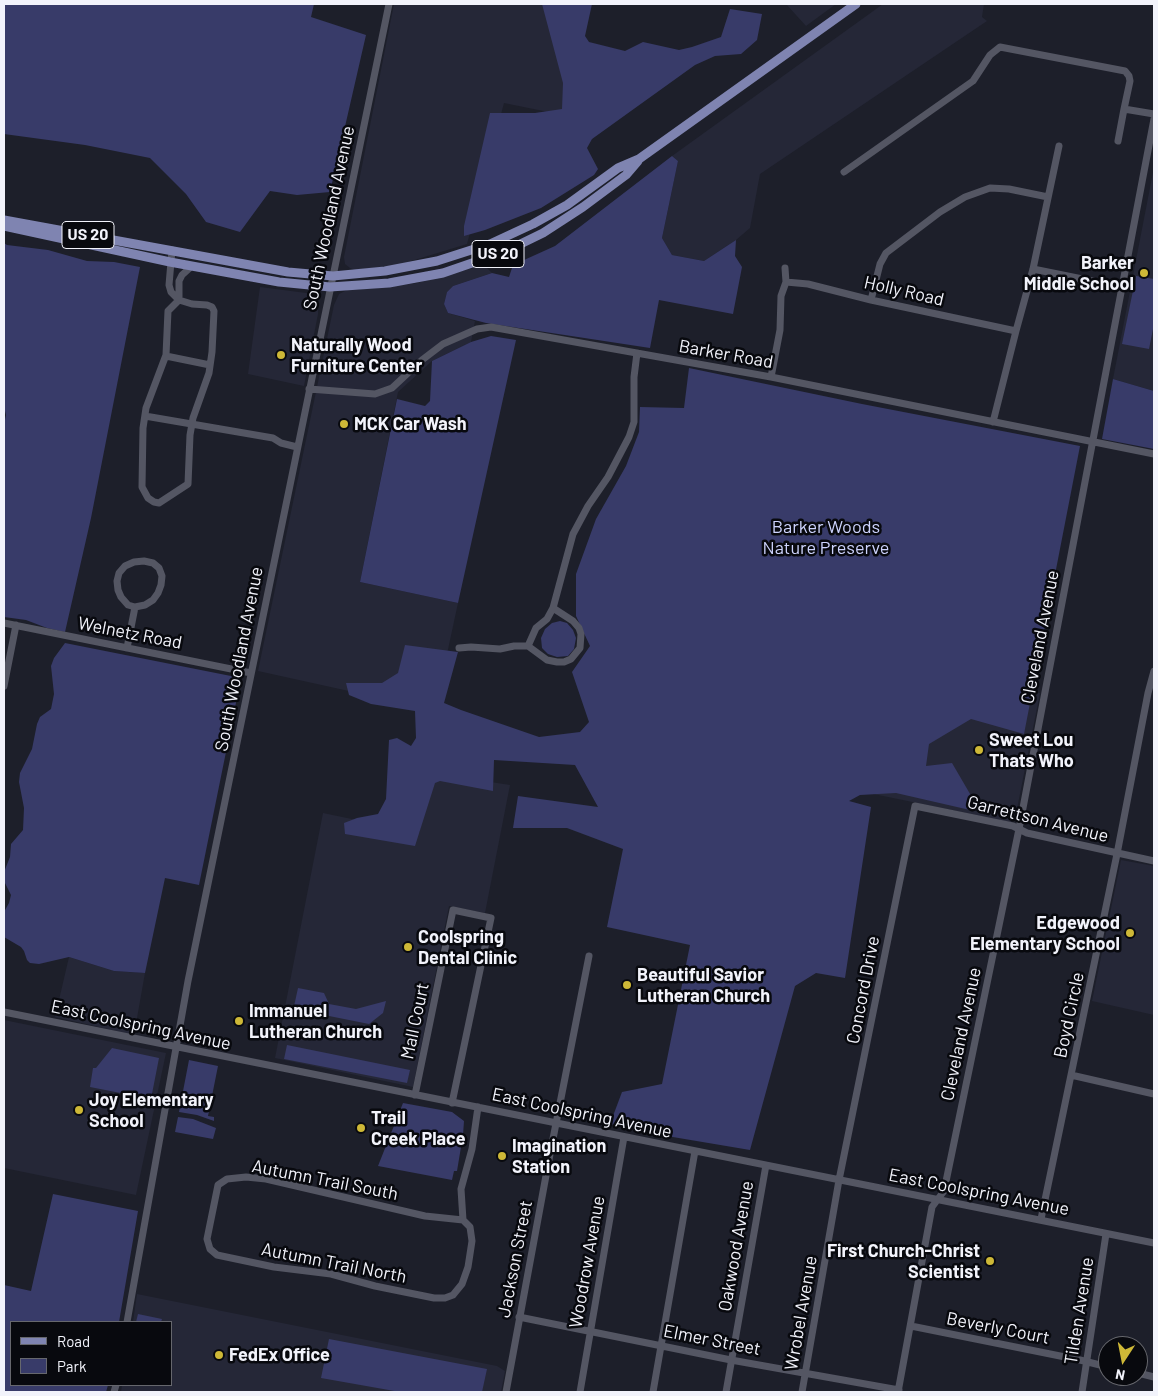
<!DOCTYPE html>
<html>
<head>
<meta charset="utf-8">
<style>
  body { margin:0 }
  #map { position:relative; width:1158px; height:1396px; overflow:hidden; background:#1d1f2a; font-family:Barlow,sans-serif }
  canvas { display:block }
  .frame { position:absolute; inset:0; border:5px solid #f2f3fb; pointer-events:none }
  .legend { position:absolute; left:10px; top:1321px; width:162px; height:65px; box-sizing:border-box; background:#08090e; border:1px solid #66676d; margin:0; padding:6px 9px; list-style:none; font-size:15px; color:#f2f3fb }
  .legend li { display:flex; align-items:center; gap:10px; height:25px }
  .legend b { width:25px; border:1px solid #66676d }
  .north { position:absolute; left:1098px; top:1336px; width:50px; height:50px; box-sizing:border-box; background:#08090e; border:1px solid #66676d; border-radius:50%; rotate:191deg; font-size:14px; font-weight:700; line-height:20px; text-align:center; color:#f2f3fb }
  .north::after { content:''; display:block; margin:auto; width:18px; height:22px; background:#ceb837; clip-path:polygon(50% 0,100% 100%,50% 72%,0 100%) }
</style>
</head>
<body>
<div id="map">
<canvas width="1158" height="1396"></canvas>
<div class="frame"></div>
<ul class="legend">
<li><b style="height:6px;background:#7f84b1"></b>Road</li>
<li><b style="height:14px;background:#383b69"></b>Park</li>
</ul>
<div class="north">N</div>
</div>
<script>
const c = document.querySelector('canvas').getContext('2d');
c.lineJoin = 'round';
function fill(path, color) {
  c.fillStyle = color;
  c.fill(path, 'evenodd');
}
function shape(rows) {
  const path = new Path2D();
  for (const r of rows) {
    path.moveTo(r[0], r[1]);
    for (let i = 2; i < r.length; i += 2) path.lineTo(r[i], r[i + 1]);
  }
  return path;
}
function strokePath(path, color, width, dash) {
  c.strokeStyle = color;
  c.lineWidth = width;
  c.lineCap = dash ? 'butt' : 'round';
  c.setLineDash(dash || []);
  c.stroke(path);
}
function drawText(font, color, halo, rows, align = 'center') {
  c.font = font + ' Barlow,sans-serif';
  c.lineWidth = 5;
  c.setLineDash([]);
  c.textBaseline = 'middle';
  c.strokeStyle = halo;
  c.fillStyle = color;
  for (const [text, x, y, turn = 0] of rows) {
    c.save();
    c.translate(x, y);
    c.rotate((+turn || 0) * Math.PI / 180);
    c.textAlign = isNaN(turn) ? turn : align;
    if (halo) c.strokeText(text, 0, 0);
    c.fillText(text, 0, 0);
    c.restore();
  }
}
fill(shape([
  [394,4,590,4,568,116,504,103,467,244,398,265,355,270,350,268,345,264,344,257],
  [786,4,836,4,806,26],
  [883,4,984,4,982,17,987,21,760,174,750,228,736,240,704,261,672,255,662,238,678,161,672,156],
  [1154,167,1154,391,1113,379],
  [484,265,492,273,453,286,447,292,444,304,448,313,475,321,471,342,432,361,398,392,360,582,458,603,435,710,258,671,334,305,339,294,347,290,378,288,417,283],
  [260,287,314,294,318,302,318,314,304,386,248,374],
  [882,662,1040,693,1015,819,1010,822,854,790],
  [433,773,510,785,485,913,449,906,413,1087,275,1058,323,813,419,833],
  [1121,860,1154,866,1154,1015,1092,1001],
  [69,957,114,971,145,973,134,1035,55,1017],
  [4,1020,166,1053,136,1195,4,1168],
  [137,1294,497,1366,505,1371,501,1392,121,1392,122,1385,171,1385,171,1322,133,1322]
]), '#252737');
fill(shape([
  [4,4,314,4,311,17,366,35,330,192,297,195,270,191,240,232,206,222,186,194,150,158,85,145,4,134],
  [542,4,592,4,585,36,589,42,625,51,643,42,679,50,692,47,721,37,730,9,762,14,757,40,741,54,715,56,695,65,592,139,587,148,598,169,594,175,541,208,485,230,464,236,464,226,490,113,535,113,562,109,563,83],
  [672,156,678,161,662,238,672,255,704,261,736,240,735,256,742,267,733,314,659,300,650,348,486,323,448,313,444,304,447,292,453,286,492,273,509,277,513,265,555,246],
  [4,243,7,245,48,250,87,261,114,262,140,267,91,518,65,632,47,628,26,620,4,617,4,424,6,415,4,407],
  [1136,276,1154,279,1154,324,1149,349,1122,344],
  [491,336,516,340,458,603,360,582,397,399,425,406,430,401,432,361,471,342],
  [689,368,862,404,1080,446,1024,734,971,719,929,744,926,766,952,763,973,799,970,810,896,793,860,795,849,801,871,807,845,978,816,973,795,986,750,1150,649,1133,610,1124,622,1092,662,1084,690,945,607,927,623,849,567,828,513,828,518,796,598,807,575,765,494,760,493,791,440,781,435,783,415,846,345,834,344,823,357,818,378,814,386,799,389,740,397,738,411,746,416,738,415,711,371,704,349,695,346,683,382,683,398,673,405,645,458,652,444,703,461,710,539,737,580,732,589,722,572,672,590,646,576,616,576,574,596,519,626,466,639,432,640,407,684,408],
  [1113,379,1154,391,1154,449,1102,439],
  [560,621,567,623,573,630,576,638,574,649,568,656,557,657,548,654,542,648,541,638,545,629,552,623],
  [65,643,241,678,199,885,165,878,145,973,114,971,69,957,39,964,30,963,27,960,24,951,21,947,4,937,4,912,9,903,11,895,4,881,4,872,10,857,11,844,23,830,24,808,19,782,20,773,32,749,37,724,40,717,51,709,54,694,51,666,54,658],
  [298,988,324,993,329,1004,356,1009,386,1001,383,1013,369,1024,304,1011,291,1020],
  [287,1045,410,1070,407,1083,284,1059],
  [112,1048,159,1058,151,1099,90,1087,93,1068,96,1068],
  [189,1060,218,1066,208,1116,214,1117,214,1121,197,1115,179,1112],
  [403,1103,452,1112,464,1121,463,1135,457,1171,454,1171,452,1180,378,1166],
  [178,1117,193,1119,216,1128,213,1139,175,1132],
  [53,1194,138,1211,119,1322,11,1322,11,1385,108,1385,106,1392,4,1392,4,1285,31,1291],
  [138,1314,162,1319,161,1322,136,1322],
  [329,1339,487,1369,482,1392,400,1392,321,1378]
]), '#383b69');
strokePath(shape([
  [1118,141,1124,109],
  [844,172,973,81,990,55,1000,47,1125,71,1129,76,1130,81,1124,109,1154,114],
  [172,250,169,285,171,292,179,300],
  [1033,269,1122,287],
  [786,282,808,284,871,300,1016,331],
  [179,300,192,304,207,305,212,307,214,311,212,352,209,373,193,418,190,435,188,484,159,503,154,502,148,498,142,487,143,428,146,408,166,355,168,311,179,300],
  [179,300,179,281,182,275,192,266],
  [871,300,880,264,886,253,940,212,965,197,990,188,1009,189,1048,197],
  [166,356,210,365],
  [771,377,780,330,781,296,786,282,785,268],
  [309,389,375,394,392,388,422,360,443,344,477,329,491,327,771,377,1154,454],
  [145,416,273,438,281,443,297,447],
  [993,422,1016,331,1033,269,1059,146],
  [4,623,251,673],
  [528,646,547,660,557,662,564,662,571,659,580,648,581,634,579,628,573,621,553,608],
  [127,648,135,607,145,605,153,600,158,593,161,585,162,576,159,568,153,563,144,561,134,562,125,566,119,573,117,581,118,590,121,597,128,605,135,607],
  [459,648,471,647,500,649,514,646,528,646,536,628,547,619,553,608,573,534,588,506,608,477,629,437,634,422,634,377,637,353],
  [4,686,16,625],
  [4,1012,1154,1243],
  [1071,1075,1154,1094],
  [415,1095,453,910,491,918,452,1103],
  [1041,1219,1117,854,1148,693,1154,671],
  [463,1220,425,1216,266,1179,246,1177,227,1179,218,1185,207,1239,210,1249,217,1255,274,1267,331,1274,375,1286,434,1298,445,1298,453,1295,462,1284,468,1267,472,1241,470,1227,463,1220,461,1189,472,1149,478,1107],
  [519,1317,731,1360,899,1390],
  [127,1322,188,981,389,4],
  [911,1326,1080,1360,1108,1367],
  [1138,1373,1154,1377],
  [114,1392,116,1385],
  [506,1392,550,1154,589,956],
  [580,1392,624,1137],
  [653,1392,695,1151],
  [726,1392,766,1165],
  [802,1392,839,1180,915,806,1013,826,1027,833,1154,861],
  [898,1392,932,1207,944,1191,1019,829,1154,119],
  [1082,1392,1106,1234]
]), '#545663', 7);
strokePath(shape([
  [4,220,288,272,333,276,385,271,437,261,490,244,533,224,567,205,618,168,639,159,856,4],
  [4,226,170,262,279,282,330,287,389,283,443,273,504,252,543,233,583,207,626,175,638,161]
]), '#7f84b1', 9);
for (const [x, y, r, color] of [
  [1144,273,5,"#ceb837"],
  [281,355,5,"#ceb837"],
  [344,424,5,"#ceb837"],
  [979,750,5,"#ceb837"],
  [1130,933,5,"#ceb837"],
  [408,947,5,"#ceb837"],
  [627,985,5,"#ceb837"],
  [239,1021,5,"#ceb837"],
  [79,1110,5,"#ceb837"],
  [361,1128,5,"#ceb837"],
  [502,1156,5,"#ceb837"],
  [990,1261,5,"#ceb837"],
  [219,1355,5,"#ceb837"]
]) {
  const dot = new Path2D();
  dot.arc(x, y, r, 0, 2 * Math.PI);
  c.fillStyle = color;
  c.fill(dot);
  strokePath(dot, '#08090e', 2);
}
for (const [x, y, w] of [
  [88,235,52],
  [498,254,52]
]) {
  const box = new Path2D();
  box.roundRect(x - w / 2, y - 13.5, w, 27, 4);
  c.fillStyle = '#08090e';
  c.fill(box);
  strokePath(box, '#f2f3fb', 1);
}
drawText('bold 16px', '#f2f3fb', null, [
  ["US 20",88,235],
  ["US 20",498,254]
]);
drawText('18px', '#f2f3fb', '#08090e', [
  ["South Woodland Avenue",329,218,-78],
  ["Holly Road",904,291,13],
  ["Barker Road",726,354,10],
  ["Welnetz Road",130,633,11],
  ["Cleveland Avenue",1040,637,-79],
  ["South Woodland Avenue",239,659,-79],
  ["Garrettson Avenue",1038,819,14],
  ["Concord Drive",863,990,-79],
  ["Boyd Circle",1069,1015,-78],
  ["Mall Court",415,1021,-78],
  ["East Coolspring Avenue",141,1025,12],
  ["Cleveland Avenue",961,1034,-78],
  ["East Coolspring Avenue",582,1113,12],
  ["Autumn Trail South",325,1180,11],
  ["East Coolspring Avenue",979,1192,11],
  ["Oakwood Avenue",736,1246,-80],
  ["Jackson Street",515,1259,-79],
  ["Woodrow Avenue",587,1262,-80],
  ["Autumn Trail North",334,1263,11],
  ["Tilden Avenue",1079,1311,-81],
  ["Wrobel Avenue",801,1313,-80],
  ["Beverly Court",998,1328,11],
  ["Elmer Street",712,1340,11]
]);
drawText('bold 18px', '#f2f3fb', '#08090e', [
  ["Barker",1134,263,"right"],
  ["Middle School",1134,284,"right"],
  ["Naturally Wood",291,345],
  ["Furniture Center",291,366],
  ["MCK Car Wash",354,424],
  ["Sweet Lou",989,740],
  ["Thats Who",989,761],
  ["Edgewood",1120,923,"right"],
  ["Elementary School",1120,944,"right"],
  ["Coolspring",418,937],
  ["Dental Clinic",418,958],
  ["Beautiful Savior",637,975],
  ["Lutheran Church",637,996],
  ["Immanuel",249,1011],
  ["Lutheran Church",249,1032],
  ["Joy Elementary",89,1100],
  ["School",89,1121],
  ["Trail",371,1118],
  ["Creek Place",371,1139],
  ["Imagination",512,1146],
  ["Station",512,1167],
  ["First Church-Christ",980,1251,"right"],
  ["Scientist",980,1272,"right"],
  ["FedEx Office",229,1355]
], 'left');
drawText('18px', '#ced4fe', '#08090e', [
  ["Barker Woods",826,527],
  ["Nature Preserve",826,548]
]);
</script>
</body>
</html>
